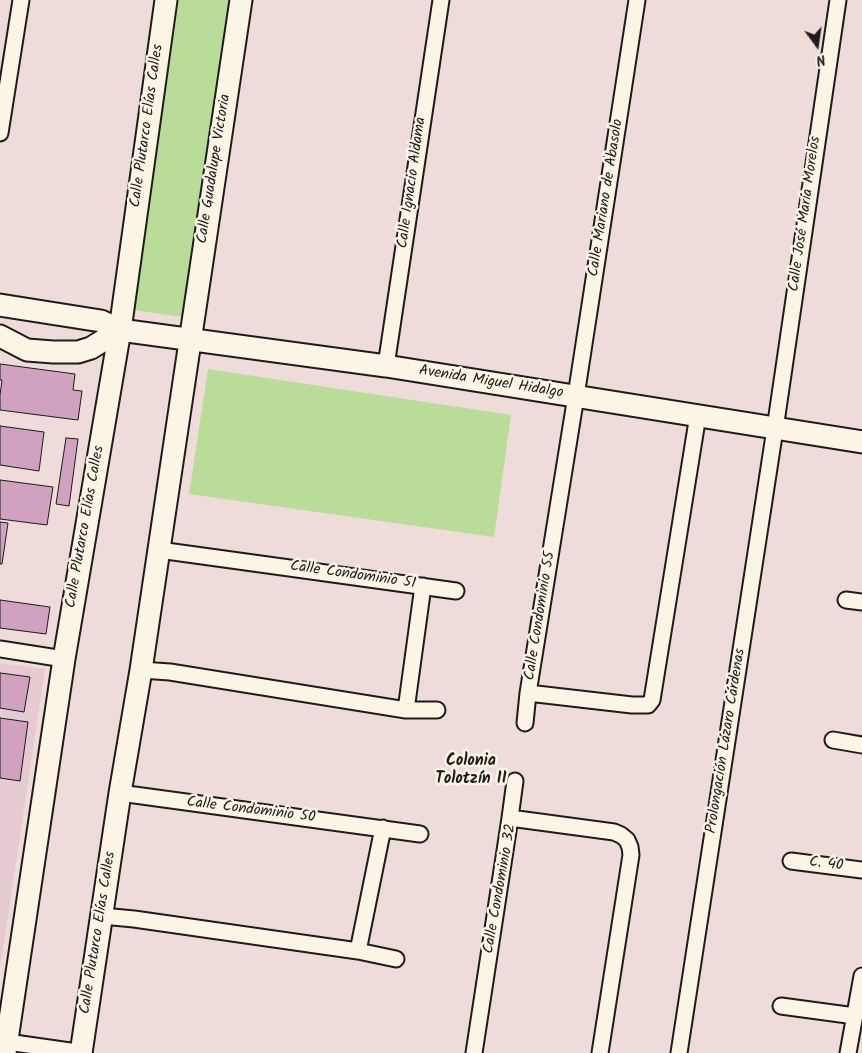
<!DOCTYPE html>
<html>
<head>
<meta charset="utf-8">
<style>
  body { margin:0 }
  #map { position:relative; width:862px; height:1053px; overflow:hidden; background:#efdcda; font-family:Kalam,sans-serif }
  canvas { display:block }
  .north { position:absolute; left:792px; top:20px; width:50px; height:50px; -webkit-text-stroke:4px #fcf5e5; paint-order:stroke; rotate:166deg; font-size:14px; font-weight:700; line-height:20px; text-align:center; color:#1c1c1c }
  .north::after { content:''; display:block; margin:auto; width:18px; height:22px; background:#1c1c1c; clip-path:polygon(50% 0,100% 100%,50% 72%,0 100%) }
</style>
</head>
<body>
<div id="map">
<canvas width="862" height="1053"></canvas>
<div class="north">N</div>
</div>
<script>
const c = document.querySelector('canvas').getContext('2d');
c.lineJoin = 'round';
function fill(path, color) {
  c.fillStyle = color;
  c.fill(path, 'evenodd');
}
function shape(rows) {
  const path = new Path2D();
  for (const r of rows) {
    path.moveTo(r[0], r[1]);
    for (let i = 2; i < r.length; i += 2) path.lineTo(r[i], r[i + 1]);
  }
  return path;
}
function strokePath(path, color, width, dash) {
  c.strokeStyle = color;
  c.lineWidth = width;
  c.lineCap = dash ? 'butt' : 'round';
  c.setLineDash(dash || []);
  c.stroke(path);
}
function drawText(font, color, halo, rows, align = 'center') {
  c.font = font + ' Kalam,sans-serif';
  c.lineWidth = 5;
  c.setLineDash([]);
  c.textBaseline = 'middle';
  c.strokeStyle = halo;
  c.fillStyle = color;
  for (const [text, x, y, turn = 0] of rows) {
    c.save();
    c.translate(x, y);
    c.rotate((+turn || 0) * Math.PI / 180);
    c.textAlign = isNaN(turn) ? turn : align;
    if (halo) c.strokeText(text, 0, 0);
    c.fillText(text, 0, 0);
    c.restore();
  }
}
fill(shape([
  [0,663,45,669,0,969]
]), '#e6cad2');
fill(shape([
  [179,0,231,0,185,315,182,317,133,310],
  [208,369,511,415,494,537,189,494]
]), '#b9dd98');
const building = shape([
  [0,364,75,374,73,390,82,391,78,420,0,410,0,395,2,380,0,380,0,364],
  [0,426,44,432,39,471,0,465,0,426],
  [66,438,78,439,69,506,56,504,66,438],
  [0,480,53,487,47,525,0,519,0,480],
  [0,522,8,523,2,564,0,564,0,522],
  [0,600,50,607,46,634,0,628,0,600],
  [0,673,30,677,24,712,0,708,0,673],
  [0,718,28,722,20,781,0,778,0,718]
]);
fill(building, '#d1a1c0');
strokePath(building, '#1c1c1c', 1);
const street = shape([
  [0,133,21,0],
  [386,366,441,0],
  [159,550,456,591],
  [846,600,862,602],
  [0,649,64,659],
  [141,670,170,672,406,710,437,710],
  [528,693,632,705,648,705,652,700,698,415],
  [406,710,423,586],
  [525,723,528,693,576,396,637,0],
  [833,740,862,745],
  [120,793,420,834],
  [510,818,614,832,621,835,627,840,630,847,631,855,600,1053],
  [791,861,862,870],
  [102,916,134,919,358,951,396,959],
  [358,951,383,828],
  [781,1006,855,1016],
  [7,1042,84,1053],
  [474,1053,510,818,515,781],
  [679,1053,775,429,838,0],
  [848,1053,862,976]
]);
const secondary = shape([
  [0,305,101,321,120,330,386,366,862,442],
  [0,336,27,350,53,352,78,352,91,348,120,330],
  [5,1053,64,659,120,330,166,0],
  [81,1053,120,793,141,670,241,0]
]);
strokePath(street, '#1c1c1c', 19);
strokePath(secondary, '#1c1c1c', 25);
strokePath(street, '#fcf5e5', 15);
strokePath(secondary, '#fcf5e5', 21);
drawText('15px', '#1c1c1c', '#fcf5e5', [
  ["Calle Plutarco Elías Calles",148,126,-82],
  ["Calle Guadalupe Victoria",215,169,-81],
  ["Calle Ignacio Aldama",413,183,-82],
  ["Calle Mariano de Abasolo",607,198,-81],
  ["Calle José María Morelos",806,214,-82],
  ["Avenida Miguel Hidalgo",491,383,9],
  ["Calle Plutarco Elías Calles",86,527,-80],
  ["Calle Condominio 51",353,576,8],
  ["Calle Condominio 55",541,616,-81],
  ["Prolongación Lázaro Cárdenas",727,741,-81],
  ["Calle Condominio 50",251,811,7],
  ["C. 40",826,865,7],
  ["Calle Condominio 32",501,889,-80],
  ["Calle Plutarco Elías Calles",99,933,-81]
]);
drawText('bold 16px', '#1c1c1c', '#fcf5e5', [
  ["Colonia",471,762],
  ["Tolotzín II",471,780]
]);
</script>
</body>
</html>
